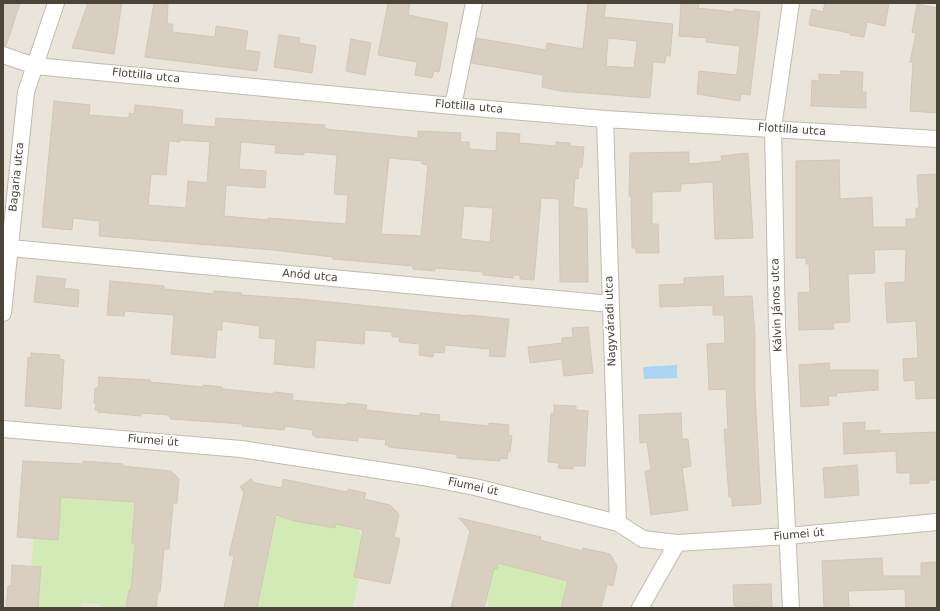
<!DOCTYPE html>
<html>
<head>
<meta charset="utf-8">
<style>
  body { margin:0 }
  #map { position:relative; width:940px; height:611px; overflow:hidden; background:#f6f3ec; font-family:"DejaVu Sans",sans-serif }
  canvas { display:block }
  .frame { position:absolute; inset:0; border:4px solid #4b4439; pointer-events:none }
</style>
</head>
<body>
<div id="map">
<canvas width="940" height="611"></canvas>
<div class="frame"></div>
</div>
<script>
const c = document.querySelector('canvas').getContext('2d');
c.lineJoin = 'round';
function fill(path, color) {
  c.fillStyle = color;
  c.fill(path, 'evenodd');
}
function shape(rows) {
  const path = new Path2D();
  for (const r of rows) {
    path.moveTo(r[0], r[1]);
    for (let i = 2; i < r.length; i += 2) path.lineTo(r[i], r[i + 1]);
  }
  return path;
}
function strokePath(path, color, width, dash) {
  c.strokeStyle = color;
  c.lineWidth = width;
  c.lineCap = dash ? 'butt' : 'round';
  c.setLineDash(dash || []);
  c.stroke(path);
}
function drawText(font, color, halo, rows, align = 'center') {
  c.font = font + ' "DejaVu Sans",sans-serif';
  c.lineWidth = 4;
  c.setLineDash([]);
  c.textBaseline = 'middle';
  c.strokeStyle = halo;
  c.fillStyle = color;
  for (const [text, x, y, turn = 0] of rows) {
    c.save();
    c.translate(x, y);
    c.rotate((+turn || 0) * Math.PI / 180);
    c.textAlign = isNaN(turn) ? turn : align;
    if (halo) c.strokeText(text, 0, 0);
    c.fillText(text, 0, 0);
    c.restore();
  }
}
fill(shape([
  [3,3,937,3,937,608,3,608]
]), '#eae5da');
fill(shape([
  [61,491,80,498,118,501,118,497,137,501,132,543,137,544,131,590,127,604,122,608,101,608,101,605,81,603,81,608,40,608,36,604,31,566,34,538],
  [280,516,335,528,337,522,340,522,340,525,357,529,361,534,365,542,358,556,354,576,359,578,353,608,257,608,274,520],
  [500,557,539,568,538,574,557,578,558,574,572,577,561,608,487,608,489,602,485,601,494,568,497,568]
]), '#d2eab5');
fill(shape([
  [677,365,677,378,644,379,643,367]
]), '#a9d4f2');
const building = shape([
  [3,3,20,3,6,46,3,46,3,3],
  [88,3,122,3,114,54,72,48,88,3],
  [154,3,168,3,167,24,173,24,172,32,215,37,216,26,248,31,245,50,260,52,257,71,145,57,154,3],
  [388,3,410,3,408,15,448,23,439,72,434,71,432,78,415,75,417,62,378,55,388,3],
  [588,3,606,3,604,17,673,24,670,56,666,55,665,63,653,62,650,98,560,91,542,87,543,75,471,63,476,38,546,50,547,43,583,49,588,3],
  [608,38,637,41,634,68,606,66,608,38],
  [681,3,699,4,698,8,734,12,734,9,760,12,750,95,741,94,740,101,697,94,699,71,737,75,740,46,706,42,706,38,679,36,681,3],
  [825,3,889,3,885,26,867,22,864,37,850,35,850,33,809,25,812,9,823,12,825,3],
  [917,4,937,8,937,113,910,111,913,63,910,62,916,33,912,32,917,4],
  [279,35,300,38,299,43,316,46,312,73,274,67,279,35],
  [351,39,371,43,365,75,346,71,351,39],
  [841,71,863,72,862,92,866,92,866,108,811,106,812,80,819,81,819,74,841,75,841,71],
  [54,101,90,105,89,115,129,118,129,113,134,114,135,105,183,110,182,124,215,127,216,118,325,125,325,129,418,138,418,131,461,133,460,142,469,142,469,149,496,151,497,132,520,134,519,143,556,146,556,142,570,143,570,146,584,147,582,167,579,167,578,179,575,178,573,207,587,209,588,282,560,282,559,199,541,198,534,280,520,279,520,275,513,275,513,278,483,275,483,272,435,268,435,271,413,269,413,266,333,259,333,257,273,250,99,236,100,221,73,218,72,230,42,227,54,101],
  [180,140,210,142,207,183,188,181,186,208,148,205,151,174,166,175,169,141,180,142,180,140],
  [241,142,276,145,275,153,304,155,304,152,337,155,334,194,348,195,346,224,268,218,268,220,224,216,226,185,265,188,266,171,239,169,241,142],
  [389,158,422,161,422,164,428,165,421,236,381,234,389,158],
  [464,206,493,208,490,242,461,239,464,206],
  [689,152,689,164,722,161,721,156,748,153,753,238,715,239,713,182,681,184,681,191,652,192,652,224,658,224,659,253,636,253,636,248,632,248,631,196,629,196,630,153,689,152],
  [839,160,840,199,872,197,873,227,906,227,906,219,916,219,916,208,919,208,917,175,937,174,937,398,916,399,915,380,904,381,903,359,918,358,916,321,887,323,885,283,905,282,906,249,874,250,875,273,848,274,850,322,833,323,834,329,799,330,798,293,810,292,809,264,806,264,806,258,796,258,796,161,839,160],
  [37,276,66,279,64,288,79,290,78,307,34,302,37,276],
  [723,276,724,297,752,296,755,336,755,393,761,504,732,506,732,497,729,497,724,429,728,429,726,389,709,390,707,344,725,343,724,315,713,315,713,305,660,307,659,285,684,284,684,278,723,276],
  [110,281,164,286,164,289,214,294,214,291,241,293,241,295,301,299,469,316,469,315,509,319,505,357,489,356,490,349,445,345,444,353,434,352,433,357,419,355,420,344,399,342,399,337,392,337,392,332,365,330,364,344,316,340,314,368,274,364,276,339,259,338,260,326,222,321,222,330,217,330,215,358,171,354,174,315,125,311,124,316,107,315,110,281],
  [588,327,593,373,564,376,562,359,530,363,528,347,562,343,562,338,573,337,572,328,588,327],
  [31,353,60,355,59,359,64,360,61,409,25,406,28,357,31,358,31,353],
  [829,363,830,370,878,370,878,390,836,393,837,396,828,396,829,405,801,407,799,365,829,363],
  [99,377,150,380,150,382,203,387,203,385,222,387,222,389,273,394,274,392,293,394,292,400,347,405,347,403,367,405,366,410,420,416,420,413,440,415,439,421,489,426,489,423,509,425,508,435,512,436,510,452,508,451,507,459,500,458,500,461,457,458,457,455,454,454,388,447,389,445,385,445,386,440,358,437,358,441,315,437,315,435,312,435,313,430,285,426,284,430,242,426,242,424,171,419,168,415,141,413,141,416,98,412,99,410,95,410,96,403,94,403,95,388,98,388,99,377],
  [554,405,576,406,576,410,588,411,585,466,573,466,573,469,558,468,559,463,548,462,551,413,554,414,554,405],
  [681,413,682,439,688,439,691,466,682,468,688,510,651,515,645,471,651,470,647,442,640,443,639,415,681,413],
  [865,422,865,431,880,430,880,434,937,432,937,480,929,480,929,483,910,484,910,473,897,473,896,451,844,454,843,423,865,422],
  [23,461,83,464,83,461,123,464,122,466,171,471,179,479,177,503,173,503,169,549,164,549,160,592,158,592,156,608,126,608,129,590,131,590,135,544,132,543,135,502,61,497,58,540,17,537,23,461],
  [857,465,859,495,825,498,823,468,857,465],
  [251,479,255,483,282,488,283,479,347,492,348,489,366,493,364,499,390,505,399,514,394,537,400,539,390,584,354,577,363,530,336,524,335,528,295,521,276,515,257,608,224,608,234,556,229,555,244,492,240,487,251,479],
  [459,518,541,537,540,540,582,551,583,548,610,554,617,566,613,586,607,584,601,608,561,608,568,581,498,563,497,569,494,568,484,608,451,608,470,531,459,518],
  [882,558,883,576,921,576,921,563,937,562,937,608,906,608,905,589,848,591,849,608,824,608,822,561,882,558],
  [12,565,41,567,38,608,6,608,8,586,11,586,12,565],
  [771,584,772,608,734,606,733,585,771,584]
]);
fill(building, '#d8cfc1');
strokePath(building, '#d3c7b4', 1);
const minor = shape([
  [791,3,773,128,777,327,791,608],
  [3,55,35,66,453,106,605,119,937,139],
  [453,106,474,3],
  [605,119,618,523],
  [10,248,611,304],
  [3,313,26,92,56,3],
  [3,429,241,449,423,477,475,487,618,523,643,539,677,543,788,536,937,522],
  [640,608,677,543]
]);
strokePath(minor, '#c2bbae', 18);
strokePath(minor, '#fff', 16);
drawText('11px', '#4b4439', '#fff', [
  ["Flottilla utca",146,76,6],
  ["Flottilla utca",469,107,5],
  ["Flottilla utca",792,130,4],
  ["Bagaria utca",17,177,-84],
  ["Anód utca",310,276,5],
  ["Kálvin János utca",777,305,-92],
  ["Nagyváradi utca",611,321,-92],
  ["Fiumei út",153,441,5],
  ["Fiumei út",473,487,12],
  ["Fiumei út",799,535,-5]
]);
</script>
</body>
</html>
